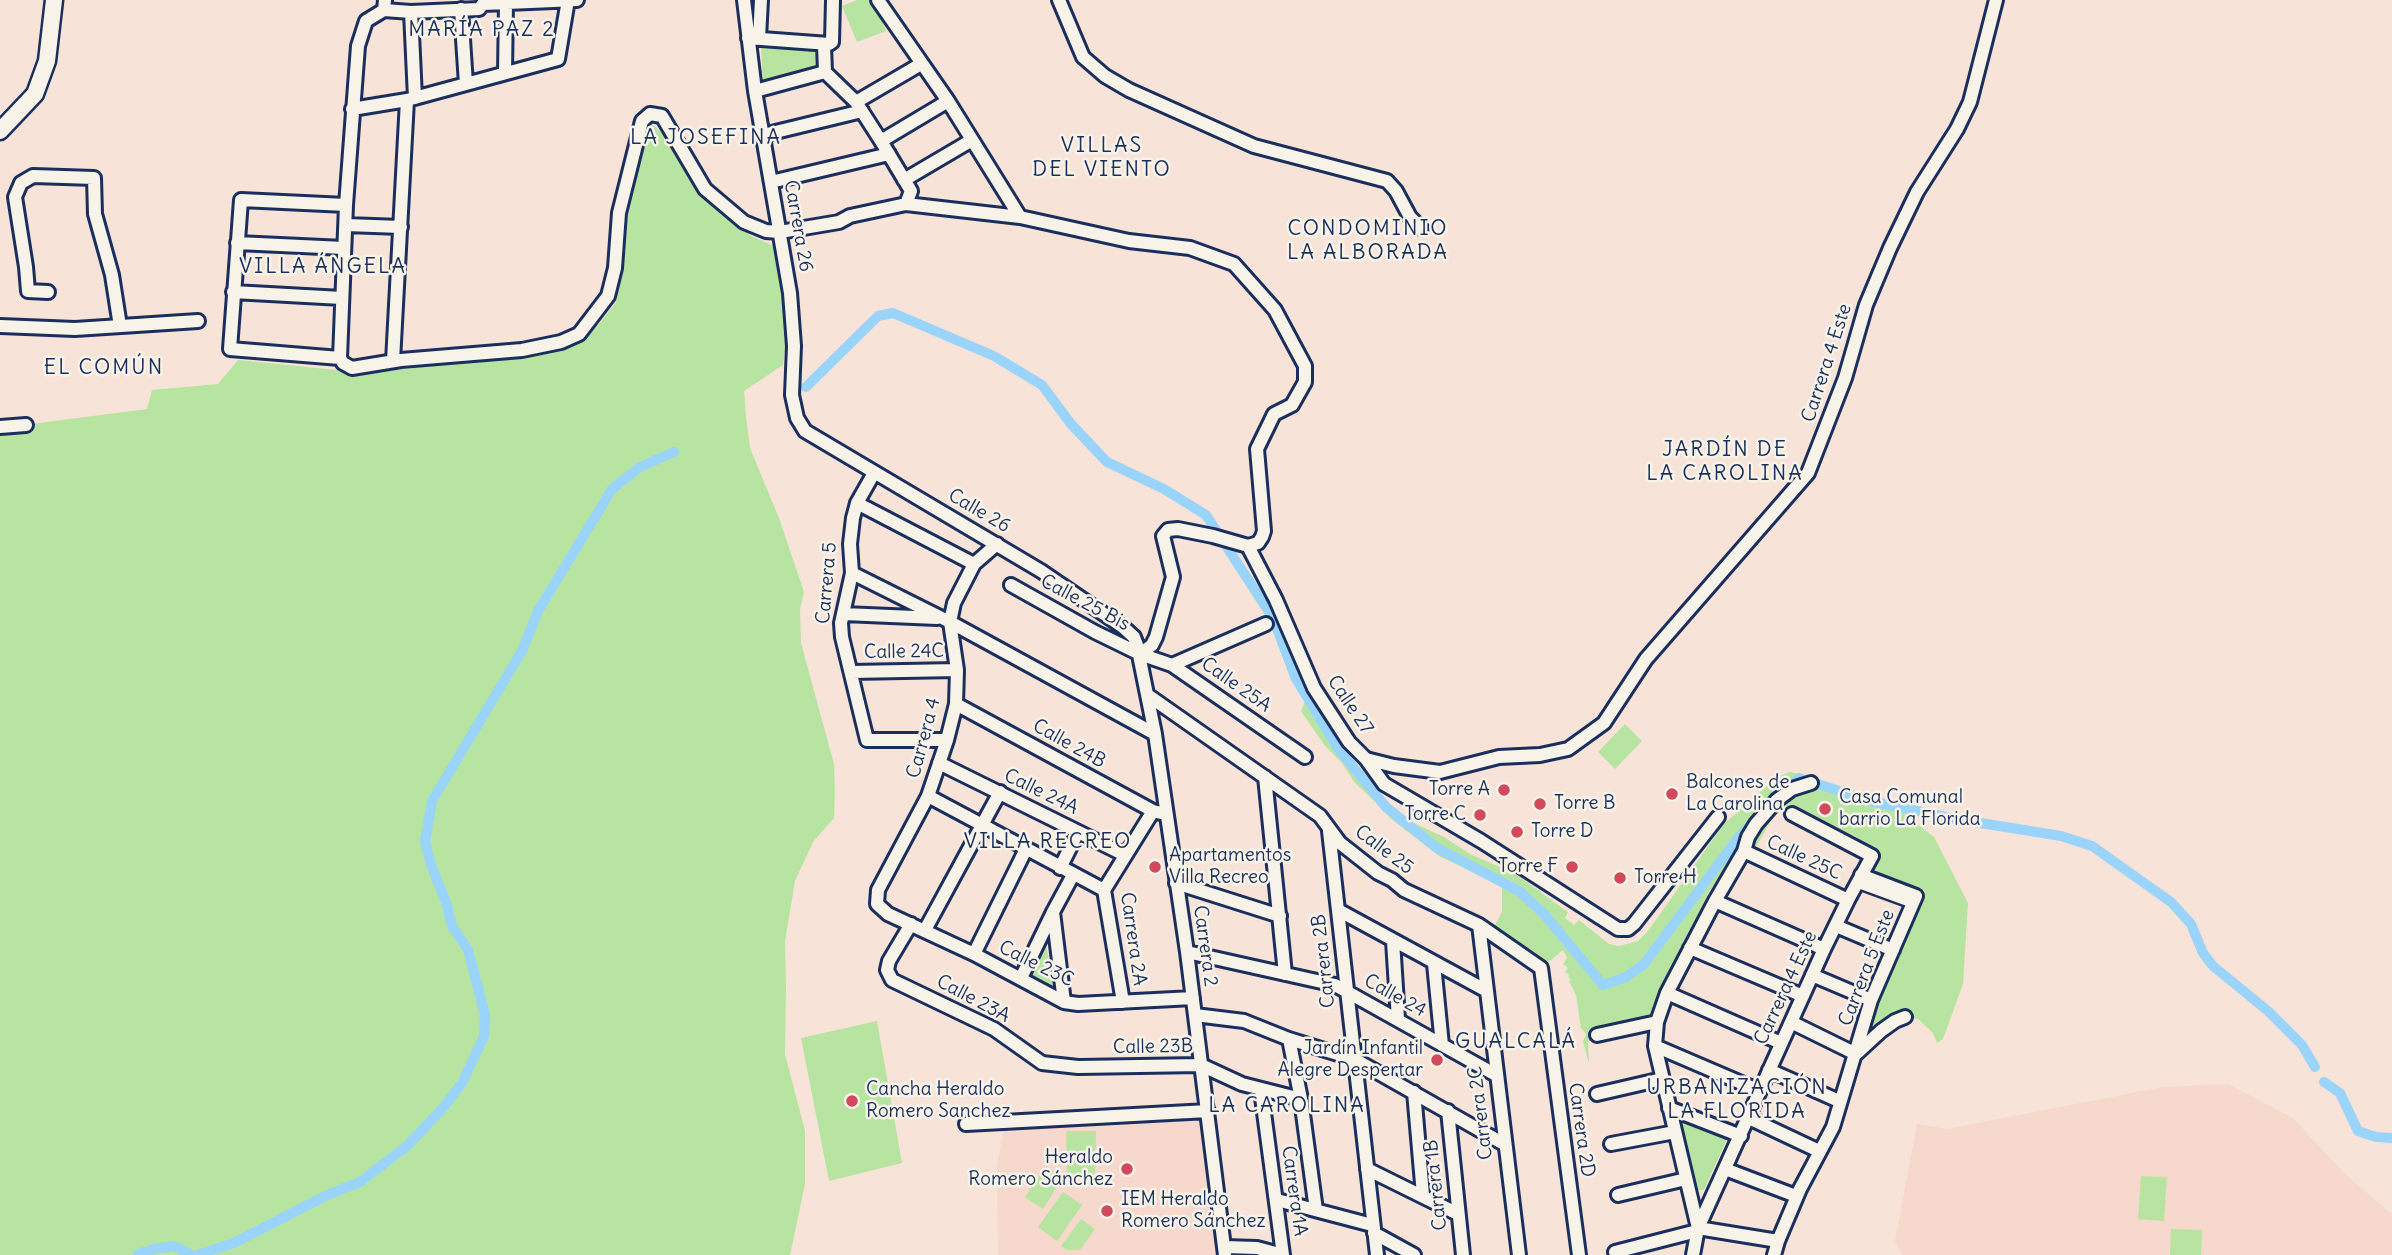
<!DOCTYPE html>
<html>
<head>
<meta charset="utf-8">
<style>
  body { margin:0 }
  canvas { display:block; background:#f7e3d8 }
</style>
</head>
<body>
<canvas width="2392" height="1255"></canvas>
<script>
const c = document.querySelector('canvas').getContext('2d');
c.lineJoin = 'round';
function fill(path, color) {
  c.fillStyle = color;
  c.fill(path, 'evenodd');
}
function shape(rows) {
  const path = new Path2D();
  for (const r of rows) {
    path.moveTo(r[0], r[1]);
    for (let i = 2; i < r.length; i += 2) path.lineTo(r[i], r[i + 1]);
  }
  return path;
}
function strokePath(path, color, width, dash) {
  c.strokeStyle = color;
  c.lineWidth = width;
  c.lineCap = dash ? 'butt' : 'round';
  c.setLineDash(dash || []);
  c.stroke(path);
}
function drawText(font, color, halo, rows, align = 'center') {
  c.font = font + ' Delius,sans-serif';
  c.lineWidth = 5;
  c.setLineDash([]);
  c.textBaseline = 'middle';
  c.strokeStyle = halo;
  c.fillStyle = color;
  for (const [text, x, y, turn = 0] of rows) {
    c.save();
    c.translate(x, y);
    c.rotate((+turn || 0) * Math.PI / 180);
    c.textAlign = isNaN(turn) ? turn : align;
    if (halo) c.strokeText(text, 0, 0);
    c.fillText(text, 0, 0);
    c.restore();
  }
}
fill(shape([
  [2228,1084,2293,1118,2345,1174,2392,1214,2392,1255,1902,1255,1895,1241,1917,1124,1947,1129,2163,1087],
  [1205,1116,1221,1255,998,1255,997,1167,1004,1126]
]), '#f7d8cd');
fill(shape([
  [857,0,874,0,886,31,857,42,842,6],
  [761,45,811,45,817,53,821,71,763,84],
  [652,124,673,143,704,196,751,236,774,246,785,294,786,343,783,365,744,391,746,416,750,448,779,518,804,592,800,609,801,643,834,764,835,792,834,818,813,842,795,881,785,941,786,988,785,1054,805,1131,805,1184,790,1255,0,1255,0,428,147,409,152,390,218,384,238,360,356,372,388,371,542,352,579,339,599,324,616,302,627,219,645,132],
  [1306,699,1370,787,1407,820,1444,837,1472,855,1514,873,1568,912,1565,918,1574,925,1579,920,1609,944,1619,946,1638,941,1648,931,1723,825,1777,777,1789,772,1800,774,1813,783,1831,791,1884,798,1934,837,1968,903,1963,984,1943,1039,1937,1043,1933,1033,1918,1019,1901,1016,1849,1054,1911,899,1855,876,1862,863,1864,854,1857,837,1780,804,1755,849,1742,847,1708,893,1648,1028,1588,1040,1589,1064,1583,1041,1586,1034,1581,1028,1576,995,1569,981,1571,980,1568,976,1569,975,1565,972,1568,968,1563,964,1567,958,1563,950,1546,964,1535,952,1514,942,1494,927,1502,912,1502,886,1439,856,1390,818,1384,810,1355,783,1342,763,1325,746,1301,711],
  [1625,724,1642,741,1615,769,1598,752],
  [1046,946,1056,993,1028,977],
  [877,1021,902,1163,829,1181,801,1038],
  [1676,1114,1727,1139,1704,1190,1693,1190],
  [1066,1131,1096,1131,1095,1179,1067,1179],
  [1046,1166,1063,1177,1043,1209,1025,1197],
  [2141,1176,2167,1177,2164,1221,2138,1219],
  [1063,1192,1082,1205,1057,1241,1038,1227],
  [1081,1219,1095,1229,1080,1250,1067,1250,1061,1246],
  [2171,1229,2202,1230,2201,1255,2170,1255]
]), '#b8e4a1');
strokePath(shape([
  [806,387,878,316,893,313,994,356,1042,385,1071,424,1107,462,1164,489,1206,515,1273,618,1296,679,1339,750,1386,807,1437,848,1519,891,1544,914,1603,985,1626,977,1644,964,1738,838,1753,823],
  [1787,790,1799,778,1874,802,1956,819,2061,836,2092,846,2171,902,2191,924,2203,953,2213,966,2268,1011,2302,1045,2315,1067],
  [2324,1082,2340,1093,2358,1131,2376,1137,2392,1138],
  [138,1254,154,1249,174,1246,192,1255],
  [197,1255,234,1243,327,1195,360,1182,407,1146,442,1109,462,1083,484,1036,485,1015,468,950,452,926,446,902,431,865,425,842,432,801,522,651,538,611,612,489,640,467,674,452]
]), '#9ad4fa', 10);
const pedestrian = shape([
  [1857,883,1909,902]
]);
const minor = shape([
  [385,0,384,10,366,21,358,46,346,205,340,358,343,363,352,368,401,360,522,350,561,342,579,334,608,296,615,268,619,213,642,121,650,114,662,116,705,189,744,222,766,231,780,232,839,222,850,216,906,204,1020,217,1129,241,1190,248,1234,264,1275,310,1305,366,1305,382,1292,405,1274,414,1257,449,1264,531,1262,537,1258,543,1248,546,1213,536,1178,529,1168,530,1163,536,1173,577,1156,637,1152,645,1140,654],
  [744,0,755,91,790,293,794,346,792,395,797,418,805,431,1041,571,1123,627,1134,637,1137,645,1155,734,1187,952,1225,1255],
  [878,0,948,101,1020,217],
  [1059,0,1083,57,1105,76,1129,90,1254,146,1387,181,1396,191,1410,217,1421,228],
  [461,9,466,84],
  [384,10,411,12,479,9,483,4,577,0],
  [411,12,415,98],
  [748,38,829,44,832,42,833,0],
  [759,38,761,0],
  [824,45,825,72,856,102,881,141,911,191,906,204],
  [505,73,506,3],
  [755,91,825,72],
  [856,102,921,64],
  [352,109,407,100,558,59,568,0],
  [763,135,862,111],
  [881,141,948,101],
  [904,180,972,140],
  [771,182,889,154],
  [346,225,401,227],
  [237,243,344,248],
  [48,292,28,291,26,267,15,197,21,183,33,176,94,178,95,214,112,275,120,326],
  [233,292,342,298],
  [0,326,75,329,198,321],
  [340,358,230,349,241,200,346,205],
  [393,361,407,100],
  [0,427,26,425],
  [874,473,857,503,853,518,850,544,852,573,841,623,842,637,867,740,947,740],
  [857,503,974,564],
  [997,544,974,564,954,603,950,622,957,670,956,704,947,740,928,796,878,890,877,904,888,914,974,954,1064,1002,1078,1004,1193,998],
  [1248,546,1276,600,1314,688,1349,742,1366,759,1394,766,1440,772,1499,757,1540,755,1568,749,1604,723,1646,659,1808,473,1845,378,1866,305,1890,248,1917,192,1957,129,1970,102,1996,0],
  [852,573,950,622,1155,734],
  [1011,585,1095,632,1140,654,1172,665,1305,757],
  [844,614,937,618],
  [1172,665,1266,624],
  [851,672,957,670],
  [1149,696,1320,816,1340,843,1378,873,1392,880,1404,890,1479,925,1541,968,1579,1255],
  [956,704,1153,811,1165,814],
  [1366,759,1384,784,1481,841,1618,929,1628,929,1634,924,1718,817],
  [939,763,1125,855],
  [1265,777,1285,974],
  [928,796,1104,890],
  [1329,831,1377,1255],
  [1744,851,1848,900],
  [1060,868,1078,832],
  [1176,883,1280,916],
  [1715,901,1824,949],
  [1338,910,1487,991],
  [1053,912,1064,1002],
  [911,924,889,961,887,970,892,980,994,1029,1042,1063,1078,1067,1201,1065,1242,1084,1301,1099],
  [1479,925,1519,1255],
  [1836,926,1893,950],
  [925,930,1000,792],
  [1393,941,1398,1019],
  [1690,948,1803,996],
  [1187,952,1335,985,1496,1075],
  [974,954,1026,849],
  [1434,964,1442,1045],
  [1812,975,1871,1000],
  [1021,978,1053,912,1073,875],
  [1667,993,1781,1043],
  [1123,1002,1104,890,1153,811],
  [1195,1015,1244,1021,1289,1039,1354,1059,1504,1144],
  [1791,1022,1856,1054],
  [1597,1035,1657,1022],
  [1289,1039,1301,1099,1316,1210],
  [1655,1046,1760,1091],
  [1856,1054,1881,1031,1895,1021,1905,1017],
  [1769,1070,1839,1101],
  [1261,1090,1283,1255],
  [1414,1092,1423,1195],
  [1597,1094,1662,1079],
  [1669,1108,1741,1136],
  [1448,1111,1463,1255],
  [1749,1118,1819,1151],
  [966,1124,1208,1111],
  [1611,1144,1675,1132],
  [1367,1169,1458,1214],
  [1725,1169,1796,1196],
  [1618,1195,1686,1179],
  [1277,1200,1372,1225],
  [1374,1233,1414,1255],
  [1778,1241,1698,1228,1655,1046,1657,1022,1667,993,1715,901,1744,851,1748,837,1756,824,1777,800,1792,789,1811,783],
  [1224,1247,1257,1248,1283,1255],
  [1615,1252,1697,1231],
  [1693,1255,1698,1228,1824,949,1848,900,1872,856,1792,814],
  [1774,1255,1778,1241,1800,1189,1833,1127,1871,1000,1916,896,1861,875]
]);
const tertiary = shape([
  [0,131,35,94,47,61,54,0]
]);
strokePath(pedestrian, '#1b2f5e', 14);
strokePath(minor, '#1b2f5e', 18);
strokePath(tertiary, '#1b2f5e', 21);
strokePath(pedestrian, '#f7f3e8', 9);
strokePath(minor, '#f7f3e8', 12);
strokePath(tertiary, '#f7f3e8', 16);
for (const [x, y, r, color] of [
  [1504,790,7,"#d1495b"],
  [1672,794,7,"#d1495b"],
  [1540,804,7,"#d1495b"],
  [1825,809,7,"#d1495b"],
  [1480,815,7,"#d1495b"],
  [1517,832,7,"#d1495b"],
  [1155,867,7,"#d1495b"],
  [1572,867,7,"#d1495b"],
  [1620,878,7,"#d1495b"],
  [1437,1060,7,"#d1495b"],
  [852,1101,7,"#d1495b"],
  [1127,1169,7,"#d1495b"],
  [1107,1211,7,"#d1495b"]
]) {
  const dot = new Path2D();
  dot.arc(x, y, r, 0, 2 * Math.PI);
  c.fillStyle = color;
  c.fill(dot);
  strokePath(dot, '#f7f3e8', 2.5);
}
drawText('19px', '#1b2f5e', '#f7f3e8', [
  ["Carrera 26",798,226,80],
  ["Carrera 4 Este",1827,363,-72],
  ["Calle 26",979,511,30],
  ["Carrera 5",827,583,-85],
  ["Calle 25 Bis",1085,603,28],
  ["Calle 24C",904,652,-1],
  ["Calle 25A",1236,685,35],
  ["Calle 27",1350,705,56],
  ["Carrera 4",924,738,-75],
  ["Calle 24B",1069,744,29],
  ["Calle 24A",1041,792,26],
  ["Calle 25",1384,850,37],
  ["Calle 25C",1804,858,25],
  ["Carrera 2A",1133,939,82],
  ["Carrera 2",1205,946,82],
  ["Carrera 2B",1324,961,-96],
  ["Calle 23C",1036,964,26],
  ["Carrera 5 Este",1867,968,-69],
  ["Carrera 4 Este",1786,988,-65],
  ["Calle 24",1395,996,29],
  ["Calle 23A",973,999,28],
  ["Calle 23B",1153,1047,-1],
  ["Carrera 2C",1481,1113,-97],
  ["Carrera 2D",1581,1130,82],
  ["Carrera 1B",1436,1185,-96],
  ["Carrera 1A",1294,1191,82]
]);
drawText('19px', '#1b2f5e', '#f7f3e8', [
  ["Balcones de",1686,783],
  ["La Carolina",1686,805],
  ["Torre A",1490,790,"right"],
  ["Casa Comunal",1839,798],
  ["barrio La Florida",1839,820],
  ["Torre B",1554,804],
  ["Torre C",1466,815,"right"],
  ["Torre D",1531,832],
  ["Apartamentos",1169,856],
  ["Villa Recreo",1169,878],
  ["Torre F",1558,867,"right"],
  ["Torre H",1634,878],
  ["Jardín Infantil",1423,1049,"right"],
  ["Alegre Despertar",1423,1071,"right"],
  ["Cancha Heraldo",866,1090],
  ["Romero Sanchez",866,1112],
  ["Heraldo",1113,1158,"right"],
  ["Romero Sánchez",1113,1180,"right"],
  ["IEM Heraldo",1121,1200],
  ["Romero Sánchez",1121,1222]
], 'left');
c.letterSpacing = '2px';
drawText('21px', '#1b2f5e', '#f7f3e8', [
  ["MARÍA PAZ 2",482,30],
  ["LA JOSEFINA",706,138],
  ["VILLAS",1102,146],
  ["DEL VIENTO",1102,170],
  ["CONDOMINIO",1368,229],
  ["LA ALBORADA",1368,253],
  ["VILLA ÁNGELA",323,267],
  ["EL COMÚN",104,368],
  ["JARDÍN DE",1725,450],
  ["LA CAROLINA",1725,474],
  ["VILLA RECREO",1048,842],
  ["GUALCALÁ",1516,1042],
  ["URBANIZACIÓN",1737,1088],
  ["LA FLORIDA",1737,1112],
  ["LA CAROLINA",1287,1106]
]);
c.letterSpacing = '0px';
</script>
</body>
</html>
